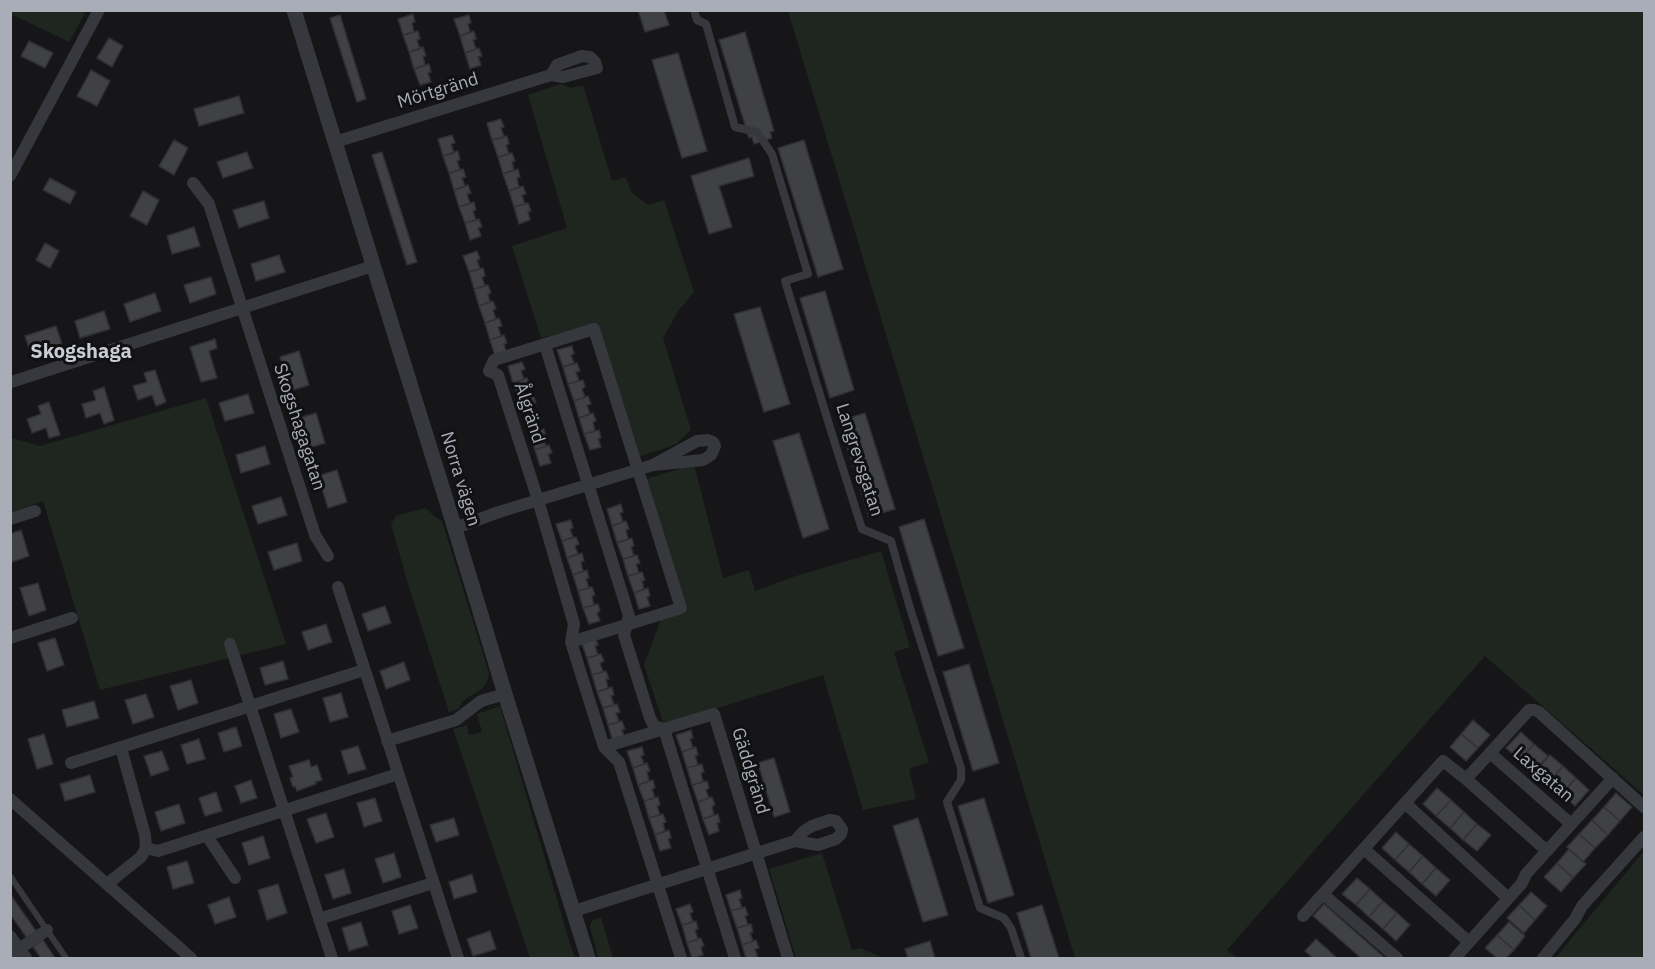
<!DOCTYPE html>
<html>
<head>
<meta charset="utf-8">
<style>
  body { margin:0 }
  #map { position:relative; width:1655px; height:969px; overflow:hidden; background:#161618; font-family:"IBM Plex Sans",sans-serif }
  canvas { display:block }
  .frame { position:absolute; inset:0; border:12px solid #a8adb8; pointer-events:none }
</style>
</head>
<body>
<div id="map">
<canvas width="1655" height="969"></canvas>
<div class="frame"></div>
</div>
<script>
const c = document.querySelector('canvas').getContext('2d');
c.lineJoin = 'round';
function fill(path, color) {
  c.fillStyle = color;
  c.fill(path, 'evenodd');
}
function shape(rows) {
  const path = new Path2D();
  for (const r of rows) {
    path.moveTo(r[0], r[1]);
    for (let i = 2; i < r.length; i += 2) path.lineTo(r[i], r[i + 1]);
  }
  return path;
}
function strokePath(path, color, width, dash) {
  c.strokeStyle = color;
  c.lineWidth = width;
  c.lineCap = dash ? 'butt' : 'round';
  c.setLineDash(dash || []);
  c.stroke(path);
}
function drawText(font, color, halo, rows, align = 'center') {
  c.font = font + ' "IBM Plex Sans",sans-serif';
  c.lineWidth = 6;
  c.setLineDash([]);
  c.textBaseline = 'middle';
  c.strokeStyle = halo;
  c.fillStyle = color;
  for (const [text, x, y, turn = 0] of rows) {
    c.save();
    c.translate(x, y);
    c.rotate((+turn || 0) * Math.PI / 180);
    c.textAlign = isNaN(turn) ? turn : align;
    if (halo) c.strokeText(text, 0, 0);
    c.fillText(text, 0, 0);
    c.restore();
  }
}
fill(shape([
  [11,10,79,10,85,13,69,42,11,14],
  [788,11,1644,11,1644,795,1485,656,1227,950,1238,958,1075,958],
  [560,84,571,88,583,85,612,181,626,177,632,193,648,205,664,200,694,292,679,310,663,338,691,430,676,444,639,457,596,324,541,338,512,246,567,228,528,95],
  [206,398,286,644,100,690,43,501,11,512,11,438,40,446],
  [694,464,723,578,749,570,755,591,796,576,881,551,910,647,894,652,929,762,909,769,916,799,863,810,823,675,664,725,644,665,661,619,684,613,643,480],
  [426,508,434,516,442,521,489,673,487,682,483,688,463,701,458,709,449,712,408,584,391,524,396,516],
  [500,706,570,944,575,958,530,958,453,729,467,725,469,735,482,732,477,714],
  [1644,851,1644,958,1555,958],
  [822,853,852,950,860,948,879,956,880,958,796,958,769,869],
  [601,917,613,958,598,958,590,927,592,921]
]), '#1e261f');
const building = shape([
  [638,10,664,10,669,25,645,32,638,10],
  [413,14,415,22,412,23,414,32,403,35,398,19,413,14],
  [340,15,366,99,357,102,330,18,340,15],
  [469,15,471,23,468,24,470,32,460,36,454,19,469,15],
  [418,31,420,39,417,40,420,49,409,52,403,35,418,31],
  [474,31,476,39,473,40,476,49,465,53,460,36,474,31],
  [745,32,774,131,770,132,772,138,754,144,752,137,749,138,719,40,745,32],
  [109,38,123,46,112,67,97,58,109,38],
  [29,41,53,53,45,68,21,56,29,41],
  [423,47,426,56,423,56,425,65,414,69,409,52,423,47],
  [479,48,482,56,478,57,481,65,470,69,465,53,479,48],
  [678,53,707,151,682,158,652,60,678,53],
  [429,64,431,72,428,73,431,82,420,85,414,69,429,64],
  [91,70,110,81,97,106,77,96,91,70],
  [239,96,244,113,199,126,194,109,239,96],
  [501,119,504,127,501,128,504,137,492,140,487,123,501,119],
  [452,135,455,143,451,144,454,153,443,156,438,139,452,135],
  [507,136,509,144,506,145,509,154,498,157,492,140,507,136],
  [174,140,188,148,174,175,159,166,174,140],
  [804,140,843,269,818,277,778,148,804,140],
  [458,151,460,160,457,161,460,170,449,173,443,156,458,151],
  [247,152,253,168,223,178,217,162,247,152],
  [382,152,417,262,407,265,372,155,382,152],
  [512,153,515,161,512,162,514,170,503,174,498,157,512,153],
  [749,158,754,176,719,186,732,227,709,234,691,176,749,158],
  [463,169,466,177,462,178,465,186,454,190,449,173,463,169],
  [518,169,520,177,517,178,519,187,509,191,503,174,518,169],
  [50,178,76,192,70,204,43,190,50,178],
  [468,185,471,193,467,194,470,203,459,207,454,190,468,185],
  [523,186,526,194,522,195,525,204,514,207,509,191,523,186],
  [143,191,159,200,147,225,130,216,143,191],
  [264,201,269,218,239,228,233,210,264,201],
  [474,202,476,210,473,211,476,220,465,223,459,207,474,202],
  [528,203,531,211,528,212,530,220,519,224,514,207,528,203],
  [479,219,482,227,478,228,481,236,470,240,465,223,479,219],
  [194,227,200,246,172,254,167,236,194,227],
  [45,243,59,251,50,268,36,260,45,243],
  [477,251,480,259,477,260,480,269,469,272,463,256,477,251],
  [279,255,285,272,256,281,251,264,279,255],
  [483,268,485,276,482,277,485,286,474,289,469,272,483,268],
  [211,277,216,294,190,303,184,285,211,277],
  [488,285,491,293,488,294,490,302,479,306,474,289,488,285],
  [825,291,854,390,830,398,800,298,825,291],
  [155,293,161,311,130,322,124,304,155,293],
  [493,301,496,309,493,310,496,319,485,323,479,306,493,301],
  [760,307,790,404,764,412,734,314,760,307],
  [104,311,110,329,80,338,75,321,104,311],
  [499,318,502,326,498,327,501,336,490,340,485,323,499,318],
  [56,326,62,344,31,354,25,336,56,326],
  [504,335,507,343,504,344,506,352,495,356,490,340,504,335],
  [215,339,217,348,209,351,217,378,201,382,190,347,215,339],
  [572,346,574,354,571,355,574,363,563,367,557,350,572,346],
  [299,351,309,385,290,391,280,357,299,351],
  [522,362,525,369,521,371,524,379,513,383,508,366,522,362],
  [577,363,580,371,576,372,579,381,568,384,563,367,577,363],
  [155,370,166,402,156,406,152,395,138,400,133,386,147,382,144,373,155,370],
  [527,378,530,386,527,387,530,396,519,400,513,383,527,378],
  [583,380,585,387,582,389,585,397,574,401,568,384,583,380],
  [104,387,114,420,104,424,100,413,86,418,82,404,96,400,93,391,104,387],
  [248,394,254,413,225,421,219,403,248,394],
  [533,395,536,403,532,404,535,413,524,416,519,400,533,395],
  [588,396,591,404,587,405,590,414,579,418,574,401,588,396],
  [49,402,60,435,49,438,46,428,32,433,27,419,41,414,38,406,49,402],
  [538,412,541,420,537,421,540,430,529,433,524,416,538,412],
  [316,413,325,443,309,448,299,418,316,413],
  [593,413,596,421,593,422,595,431,584,434,579,418,593,413],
  [865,413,895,509,869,517,839,421,865,413],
  [544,429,546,437,543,438,546,446,535,450,529,433,544,429],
  [599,430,601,438,598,439,601,447,590,450,584,434,599,430],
  [799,433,829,529,803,538,773,441,799,433],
  [549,445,552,453,548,454,551,463,540,466,535,450,549,445],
  [265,446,270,464,241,473,236,455,265,446],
  [337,470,347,502,328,508,318,476,337,470],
  [281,497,287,515,258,524,252,506,281,497],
  [621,504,623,512,620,513,623,522,612,526,607,509,621,504],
  [924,519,964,648,938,656,899,527,924,519],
  [571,520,573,528,570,529,573,537,562,541,556,524,571,520],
  [626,521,629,529,626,530,628,539,617,543,612,526,626,521],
  [21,530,29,556,12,562,10,557,10,534,21,530],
  [576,537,579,544,575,546,578,554,567,558,562,541,576,537],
  [632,538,634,546,631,547,634,556,623,559,617,543,632,538],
  [297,543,302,561,274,570,268,552,297,543],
  [582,553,584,561,581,562,583,571,573,575,567,558,582,553],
  [637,555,640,563,636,564,639,573,628,576,623,559,637,555],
  [587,570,589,578,586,579,589,588,578,591,573,575,587,570],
  [642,572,645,580,642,581,644,589,634,593,628,576,642,572],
  [38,583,46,610,29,616,20,588,38,583],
  [592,587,595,595,592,596,594,605,583,608,578,591,592,587],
  [648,588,650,596,647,597,650,606,639,609,634,593,648,588],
  [598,604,600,611,597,613,600,621,589,624,583,608,598,604],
  [385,606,391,623,368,631,362,614,385,606],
  [326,624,332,642,308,650,302,632,326,624],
  [595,637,598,645,595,646,598,655,587,658,581,641,595,637],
  [55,638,64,665,47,671,38,643,55,638],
  [601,654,604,661,600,663,603,672,592,675,587,658,601,654],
  [283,661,288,679,265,685,260,668,283,661],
  [404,662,410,680,386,689,380,671,404,662],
  [969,664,999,763,973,771,943,672,969,664],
  [606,671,609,679,606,679,608,688,597,692,592,675,606,671],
  [191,680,198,703,178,710,170,686,191,680],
  [612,687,614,695,611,696,614,705,603,708,597,692,612,687],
  [341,693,348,717,330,722,323,698,341,693],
  [146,694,154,717,133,724,125,700,146,694],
  [94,701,99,718,67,727,62,710,94,701],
  [617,704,620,712,616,713,619,722,608,725,603,708,617,704],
  [291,709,299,732,281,738,274,714,291,709],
  [1473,720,1490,735,1478,748,1461,734,1473,720],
  [622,721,625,729,622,730,625,738,613,742,608,725,622,721],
  [236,727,242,746,224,752,218,733,236,727],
  [691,730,693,738,690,739,693,748,682,752,676,735,691,730],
  [1521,732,1534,744,1520,760,1506,748,1521,732],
  [44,734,53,764,37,769,28,739,44,734],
  [1461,734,1478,748,1466,761,1450,747,1461,734],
  [199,739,205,759,187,764,181,745,199,739],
  [1534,744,1548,756,1533,773,1520,760,1534,744],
  [358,746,366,769,348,774,341,751,358,746],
  [642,747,644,755,641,756,644,764,633,768,627,751,642,747],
  [696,747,698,755,695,756,698,765,687,768,682,752,696,747],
  [162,751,169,770,151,776,144,756,162,751],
  [1550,755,1563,766,1548,783,1535,771,1550,755],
  [774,758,790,812,774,817,758,763,774,758],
  [309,760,311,767,317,765,322,780,315,782,316,784,297,791,295,786,293,787,290,778,293,777,289,766,309,760],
  [647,763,650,771,647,772,649,781,638,785,633,768,647,763],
  [702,764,704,772,701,773,703,782,692,785,687,768,702,764],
  [1563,766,1576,778,1562,794,1548,783,1563,766],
  [90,775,95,792,65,801,60,784,90,775],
  [1576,778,1589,790,1575,806,1562,794,1576,778],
  [251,780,257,798,241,803,235,786,251,780],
  [653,780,655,788,652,789,655,798,644,801,638,785,653,780],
  [707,781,709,788,706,790,709,798,698,802,692,785,707,781],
  [1437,788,1451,800,1436,816,1423,804,1437,788],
  [216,792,222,811,205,816,199,798,216,792],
  [1616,793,1632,807,1620,821,1604,807,1616,793],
  [658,797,660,805,657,806,660,815,649,818,644,801,658,797],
  [712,797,715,805,712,806,714,815,703,819,698,802,712,797],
  [375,798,382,821,364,827,357,803,375,798],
  [984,798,1014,895,988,903,958,806,984,798],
  [1451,800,1464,812,1450,828,1436,816,1451,800],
  [179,804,185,823,161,831,155,812,179,804],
  [1604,807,1620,821,1608,835,1592,820,1604,807],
  [1464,812,1477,824,1463,840,1450,828,1464,812],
  [326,813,334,837,316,843,307,819,326,813],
  [663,814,666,822,663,823,665,831,655,835,649,818,663,814],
  [718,814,720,822,717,823,719,831,709,835,703,819,718,814],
  [454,818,459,835,436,842,430,825,454,818],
  [918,818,948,915,923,922,893,826,918,818],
  [1592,820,1608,835,1595,848,1579,834,1592,820],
  [1477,824,1491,835,1477,851,1463,840,1477,824],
  [669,830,671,838,668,839,671,848,660,851,655,835,669,830],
  [1396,832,1409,844,1395,860,1382,848,1396,832],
  [1579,834,1595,848,1583,862,1567,847,1579,834],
  [263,836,270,858,249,865,242,843,263,836],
  [1409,844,1423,856,1409,872,1395,860,1409,844],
  [1569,849,1586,864,1573,878,1557,863,1569,849],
  [394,853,401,877,383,883,375,859,394,853],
  [1423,856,1436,868,1422,884,1409,872,1423,856],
  [187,861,194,883,173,889,167,867,187,861],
  [1557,863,1573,878,1561,892,1544,877,1557,863],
  [1436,868,1450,880,1436,896,1422,884,1436,868],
  [344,869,351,893,333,899,325,875,344,869],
  [472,874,477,892,454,899,449,882,472,874],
  [1357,878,1370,889,1356,905,1342,894,1357,878],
  [278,884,287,913,267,920,258,890,278,884],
  [1370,889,1383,901,1369,917,1356,905,1370,889],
  [740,890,742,898,739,899,742,908,731,911,726,895,740,890],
  [1531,892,1547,906,1535,920,1519,905,1531,892],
  [10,894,36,931,27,938,10,914,10,894],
  [229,897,236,917,215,924,208,905,229,897],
  [1383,901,1397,913,1383,929,1369,917,1383,901],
  [690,904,693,912,690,913,693,922,682,925,676,909,690,904],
  [1324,904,1384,957,1383,958,1361,958,1313,916,1324,904],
  [410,905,418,928,399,934,392,911,410,905],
  [1042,905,1059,958,1031,958,1017,913,1042,905],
  [1519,905,1535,920,1524,933,1507,918,1519,905],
  [745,907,748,915,745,916,748,925,737,928,731,911,745,907],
  [1397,913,1410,925,1396,941,1383,929,1397,913],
  [696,921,698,929,695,930,698,939,687,943,682,925,696,921],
  [361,922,368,945,349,951,342,928,361,922],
  [1509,922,1525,936,1514,950,1497,935,1509,922],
  [751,924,753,932,750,933,753,941,742,945,737,928,751,924],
  [490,931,496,949,473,956,467,939,490,931],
  [1497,935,1514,950,1506,958,1497,958,1485,948,1497,935],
  [701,938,704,946,701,947,703,955,692,958,687,943,701,938],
  [1316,939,1337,958,1313,958,1305,951,1316,939],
  [43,940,55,958,41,958,33,947,43,940],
  [756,940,759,948,755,949,758,958,746,958,742,945,756,940],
  [930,941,935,958,908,958,905,949,930,941]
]);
fill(building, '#404145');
strokePath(building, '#303034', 1.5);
strokePath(shape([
  [10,876,66,958]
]), '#37383d', 6);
strokePath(shape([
  [694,10,697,20,706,24,735,127,757,132,772,154,808,274,785,281,836,447,862,529,891,541,910,608,961,768,961,780,947,802,980,908,1004,918,1011,928,1021,958]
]), '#37383d', 8);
strokePath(shape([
  [335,142,551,75,563,77,597,68,595,62,590,57,582,56,557,65,551,75],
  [10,176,99,10],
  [193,183,209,204,315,535,328,556],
  [545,345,629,616,624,635,650,718,654,726,664,729,735,958],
  [10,381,11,382,373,266],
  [10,519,35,511],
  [455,528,499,512,653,465,703,460,711,455,715,446,713,442,708,440,697,441,653,465],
  [338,587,458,958],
  [10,638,72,618],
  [571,642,681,608,594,329,494,360,489,371,498,375,538,500,574,624,571,642,604,747,619,762,681,958],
  [230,644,332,958],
  [387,741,456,720,481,701,505,694],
  [604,747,714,714,788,958],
  [1490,753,1529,710,1534,710,1539,712,1644,807],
  [71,763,364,670],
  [1466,779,1490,753,1571,824],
  [10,799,191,958],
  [1405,803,1508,898],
  [207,836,235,878],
  [146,848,158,851,398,774],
  [1364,849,1469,942],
  [107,884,141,857,146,848,145,835,121,748],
  [1323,894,1397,958],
  [574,911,795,841,818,845,836,839,841,834,842,829,836,821,830,820,812,826,804,831,795,841],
  [1303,916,1443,761,1466,779,1547,851],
  [319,919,433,883],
  [10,936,26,958],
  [10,953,19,949,47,930],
  [1455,958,1522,883,1526,874,1613,778],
  [1543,958,1575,919,1582,906,1644,837]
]), '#37383d', 12);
strokePath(shape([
  [294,10,448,506,505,694,588,958]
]), '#37383d', 15);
drawText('18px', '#a8adb8', '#111113', [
  ["Mörtgränd",438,91,-17],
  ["Ålgränd",529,413,72],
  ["Skogshagagatan",299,427,72],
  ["Langrevsgatan",859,460,72],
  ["Norra vägen",460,479,73],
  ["Gäddgränd",750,771,73],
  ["Laxgatan",1543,775,41]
]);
drawText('bold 20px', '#c9ccd4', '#111113', [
  ["Skogshaga",81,352]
]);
</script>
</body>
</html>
